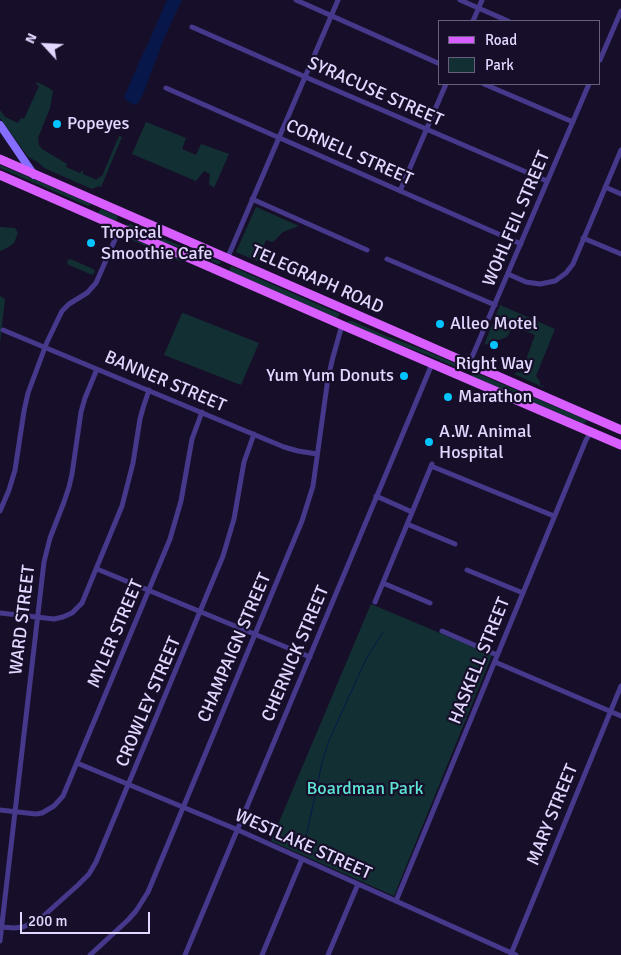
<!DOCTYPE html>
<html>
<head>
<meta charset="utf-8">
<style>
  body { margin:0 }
  #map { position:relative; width:621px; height:955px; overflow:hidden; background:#170f29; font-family:Signika,sans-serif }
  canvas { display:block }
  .legend { position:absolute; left:438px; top:20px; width:162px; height:65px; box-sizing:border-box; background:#170f29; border:1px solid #685f7f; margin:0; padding:6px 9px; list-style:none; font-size:15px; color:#e1d7ff }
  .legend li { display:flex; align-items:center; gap:10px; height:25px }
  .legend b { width:25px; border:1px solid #685f7f }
  .north { position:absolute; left:20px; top:20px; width:50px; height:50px; -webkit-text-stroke:4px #170f29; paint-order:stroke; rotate:295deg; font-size:14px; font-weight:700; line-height:20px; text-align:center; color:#e1d7ff }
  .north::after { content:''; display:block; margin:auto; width:18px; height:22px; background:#e1d7ff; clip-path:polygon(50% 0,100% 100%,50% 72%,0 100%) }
  .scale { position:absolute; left:20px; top:912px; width:130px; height:22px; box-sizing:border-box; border:2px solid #e1d7ff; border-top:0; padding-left:6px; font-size:15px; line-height:18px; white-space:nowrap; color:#e1d7ff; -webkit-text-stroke:4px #170f29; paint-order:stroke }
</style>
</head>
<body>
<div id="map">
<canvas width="621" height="955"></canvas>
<ul class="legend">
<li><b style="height:6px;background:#d85eff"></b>Road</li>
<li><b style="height:14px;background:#123033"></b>Park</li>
</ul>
<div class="north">N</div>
<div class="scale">200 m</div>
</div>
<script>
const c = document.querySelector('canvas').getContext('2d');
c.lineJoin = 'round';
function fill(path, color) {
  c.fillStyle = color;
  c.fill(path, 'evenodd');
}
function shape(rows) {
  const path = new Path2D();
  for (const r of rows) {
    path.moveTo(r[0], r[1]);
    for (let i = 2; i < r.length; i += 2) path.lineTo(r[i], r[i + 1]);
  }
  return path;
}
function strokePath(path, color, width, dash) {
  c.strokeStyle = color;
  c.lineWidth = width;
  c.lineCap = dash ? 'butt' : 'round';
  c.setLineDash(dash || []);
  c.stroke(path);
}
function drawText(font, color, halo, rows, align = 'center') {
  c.font = font + ' Signika,sans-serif';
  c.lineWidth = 4.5;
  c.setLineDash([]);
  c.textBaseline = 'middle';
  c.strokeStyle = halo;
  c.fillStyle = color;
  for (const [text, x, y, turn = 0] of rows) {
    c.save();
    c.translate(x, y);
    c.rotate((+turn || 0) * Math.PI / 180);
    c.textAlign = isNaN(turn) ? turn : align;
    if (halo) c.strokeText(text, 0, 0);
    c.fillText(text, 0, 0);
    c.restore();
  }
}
fill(shape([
  [37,82,49,88,53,91,50,108,38,138,39,145,42,149,67,164,66,167,80,173,83,170,83,174,97,180,98,178,102,176,119,136,122,137,101,187,99,186,92,189,44,168,38,162,28,157,0,118,0,110,5,117,18,123,21,118,24,119,39,86,36,84],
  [146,122,186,138,182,149,196,155,201,144,229,154,214,188,209,184,210,174,204,171,196,181,132,154],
  [0,165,91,204,91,205,88,206,0,168],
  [256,207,299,226,283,232,273,242,266,240,257,261,236,252],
  [101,209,118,216,116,221,98,213],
  [126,224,129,225,130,224,171,242,202,254,221,262,221,263,218,264,196,254,161,241,127,226],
  [0,227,15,228,18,233,14,243,7,248,0,251],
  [125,235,179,258,182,262,123,236],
  [69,259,73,260,95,270,93,275,90,274,69,265,67,263],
  [231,266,301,297,340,314,337,318,229,271],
  [0,296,5,299,0,343],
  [500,305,555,329,536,376,540,382,540,385,542,386,544,385,543,387,514,374,517,372,520,373,522,371,535,335,513,326,507,337,484,345],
  [182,313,183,313,259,343,241,385,164,355],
  [348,321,352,321,386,336,419,348,464,367,460,369,425,354,389,341,347,322],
  [474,372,587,420,584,424,471,376],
  [371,604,492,655,394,896,271,841]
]), '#123033');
fill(shape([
  [167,0,182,0,165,36,143,94,138,103,134,105,126,100,124,97,125,95,143,53,145,50]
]), '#081749');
strokePath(shape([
  [302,850,306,837,322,763,328,743,366,659,383,632]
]), '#081749', 1);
strokePath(shape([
  [296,0,440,64],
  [460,0,508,21],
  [473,21,482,0],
  [192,27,310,79,547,181],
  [600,60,621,11],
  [484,84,573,122],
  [166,88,521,244],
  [605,187,621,194],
  [400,191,446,84],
  [252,199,367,250],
  [583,238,621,254],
  [227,259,338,0],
  [387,259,495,305],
  [508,274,526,282,540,284,555,281,566,273,573,264,621,150],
  [3,330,284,447,298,451,317,454],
  [469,364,589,84],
  [431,466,554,516],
  [376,496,412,512],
  [0,511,9,490,15,470,24,411,28,393,47,342,62,311,69,304,87,293,96,283,120,228],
  [407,524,455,544],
  [97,569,310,657],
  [467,570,523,593],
  [383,583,430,603],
  [375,602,432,464],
  [0,613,54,619,63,617,72,613,82,603,122,506,133,463,140,419,143,408,149,390],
  [442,631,497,655],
  [495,662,621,716],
  [77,763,238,830,516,955],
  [0,810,36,814,42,813,54,806,63,796,170,539,181,501,192,439,202,412],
  [396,901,586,440,591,432],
  [2,927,14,928,23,927,39,920,78,885,89,874,96,862,223,556,234,519,244,462,254,434],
  [0,941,44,562,50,538,64,502,69,487,72,474,81,412,85,398,97,369],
  [511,954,621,686],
  [90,955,128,920,136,911,148,892,302,521,313,486,328,378,333,357,342,325],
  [185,955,432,364],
  [262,955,302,859],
  [328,955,358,884]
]), '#46388a', 5);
strokePath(shape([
  [0,125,34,175]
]), '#856eff', 8);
strokePath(shape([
  [0,159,621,430],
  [0,175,342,325,621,445]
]), '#d85eff', 9);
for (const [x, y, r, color] of [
  [57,124,5,"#03c4ff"],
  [91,243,5,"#03c4ff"],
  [440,324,5,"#03c4ff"],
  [494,345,5,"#03c4ff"],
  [404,376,5,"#03c4ff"],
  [448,397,5,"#03c4ff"],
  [429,442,5,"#03c4ff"]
]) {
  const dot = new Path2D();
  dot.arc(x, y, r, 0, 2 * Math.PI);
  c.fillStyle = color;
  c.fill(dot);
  strokePath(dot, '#170f29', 2);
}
drawText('18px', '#e1d7ff', '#170f29', [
  ["SYRACUSE STREET",375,92,24],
  ["CORNELL STREET",349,153,24],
  ["WOHLFEIL STREET",517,219,-67],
  ["TELEGRAPH ROAD",317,280,24],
  ["BANNER STREET",165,382,23],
  ["WARD STREET",23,620,-83],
  ["MYLER STREET",116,634,-67],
  ["CHAMPAIGN STREET",235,648,-67],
  ["CHERNICK STREET",296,654,-67],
  ["HASKELL STREET",480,661,-68],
  ["CROWLEY STREET",149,702,-67],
  ["MARY STREET",553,815,-68],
  ["WESTLAKE STREET",303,845,24]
]);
drawText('18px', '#e1d7ff', '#170f29', [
  ["Popeyes",67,124],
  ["Tropical",101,233],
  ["Smoothie Cafe",101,254],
  ["Alleo Motel",450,324],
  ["Right Way",494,364,"center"],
  ["Yum Yum Donuts",394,376,"right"],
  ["Marathon",458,397],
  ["A.W. Animal",439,432],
  ["Hospital",439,453]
], 'left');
drawText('18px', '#5de5d5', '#170f29', [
  ["Boardman Park",365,789]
]);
</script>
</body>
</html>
